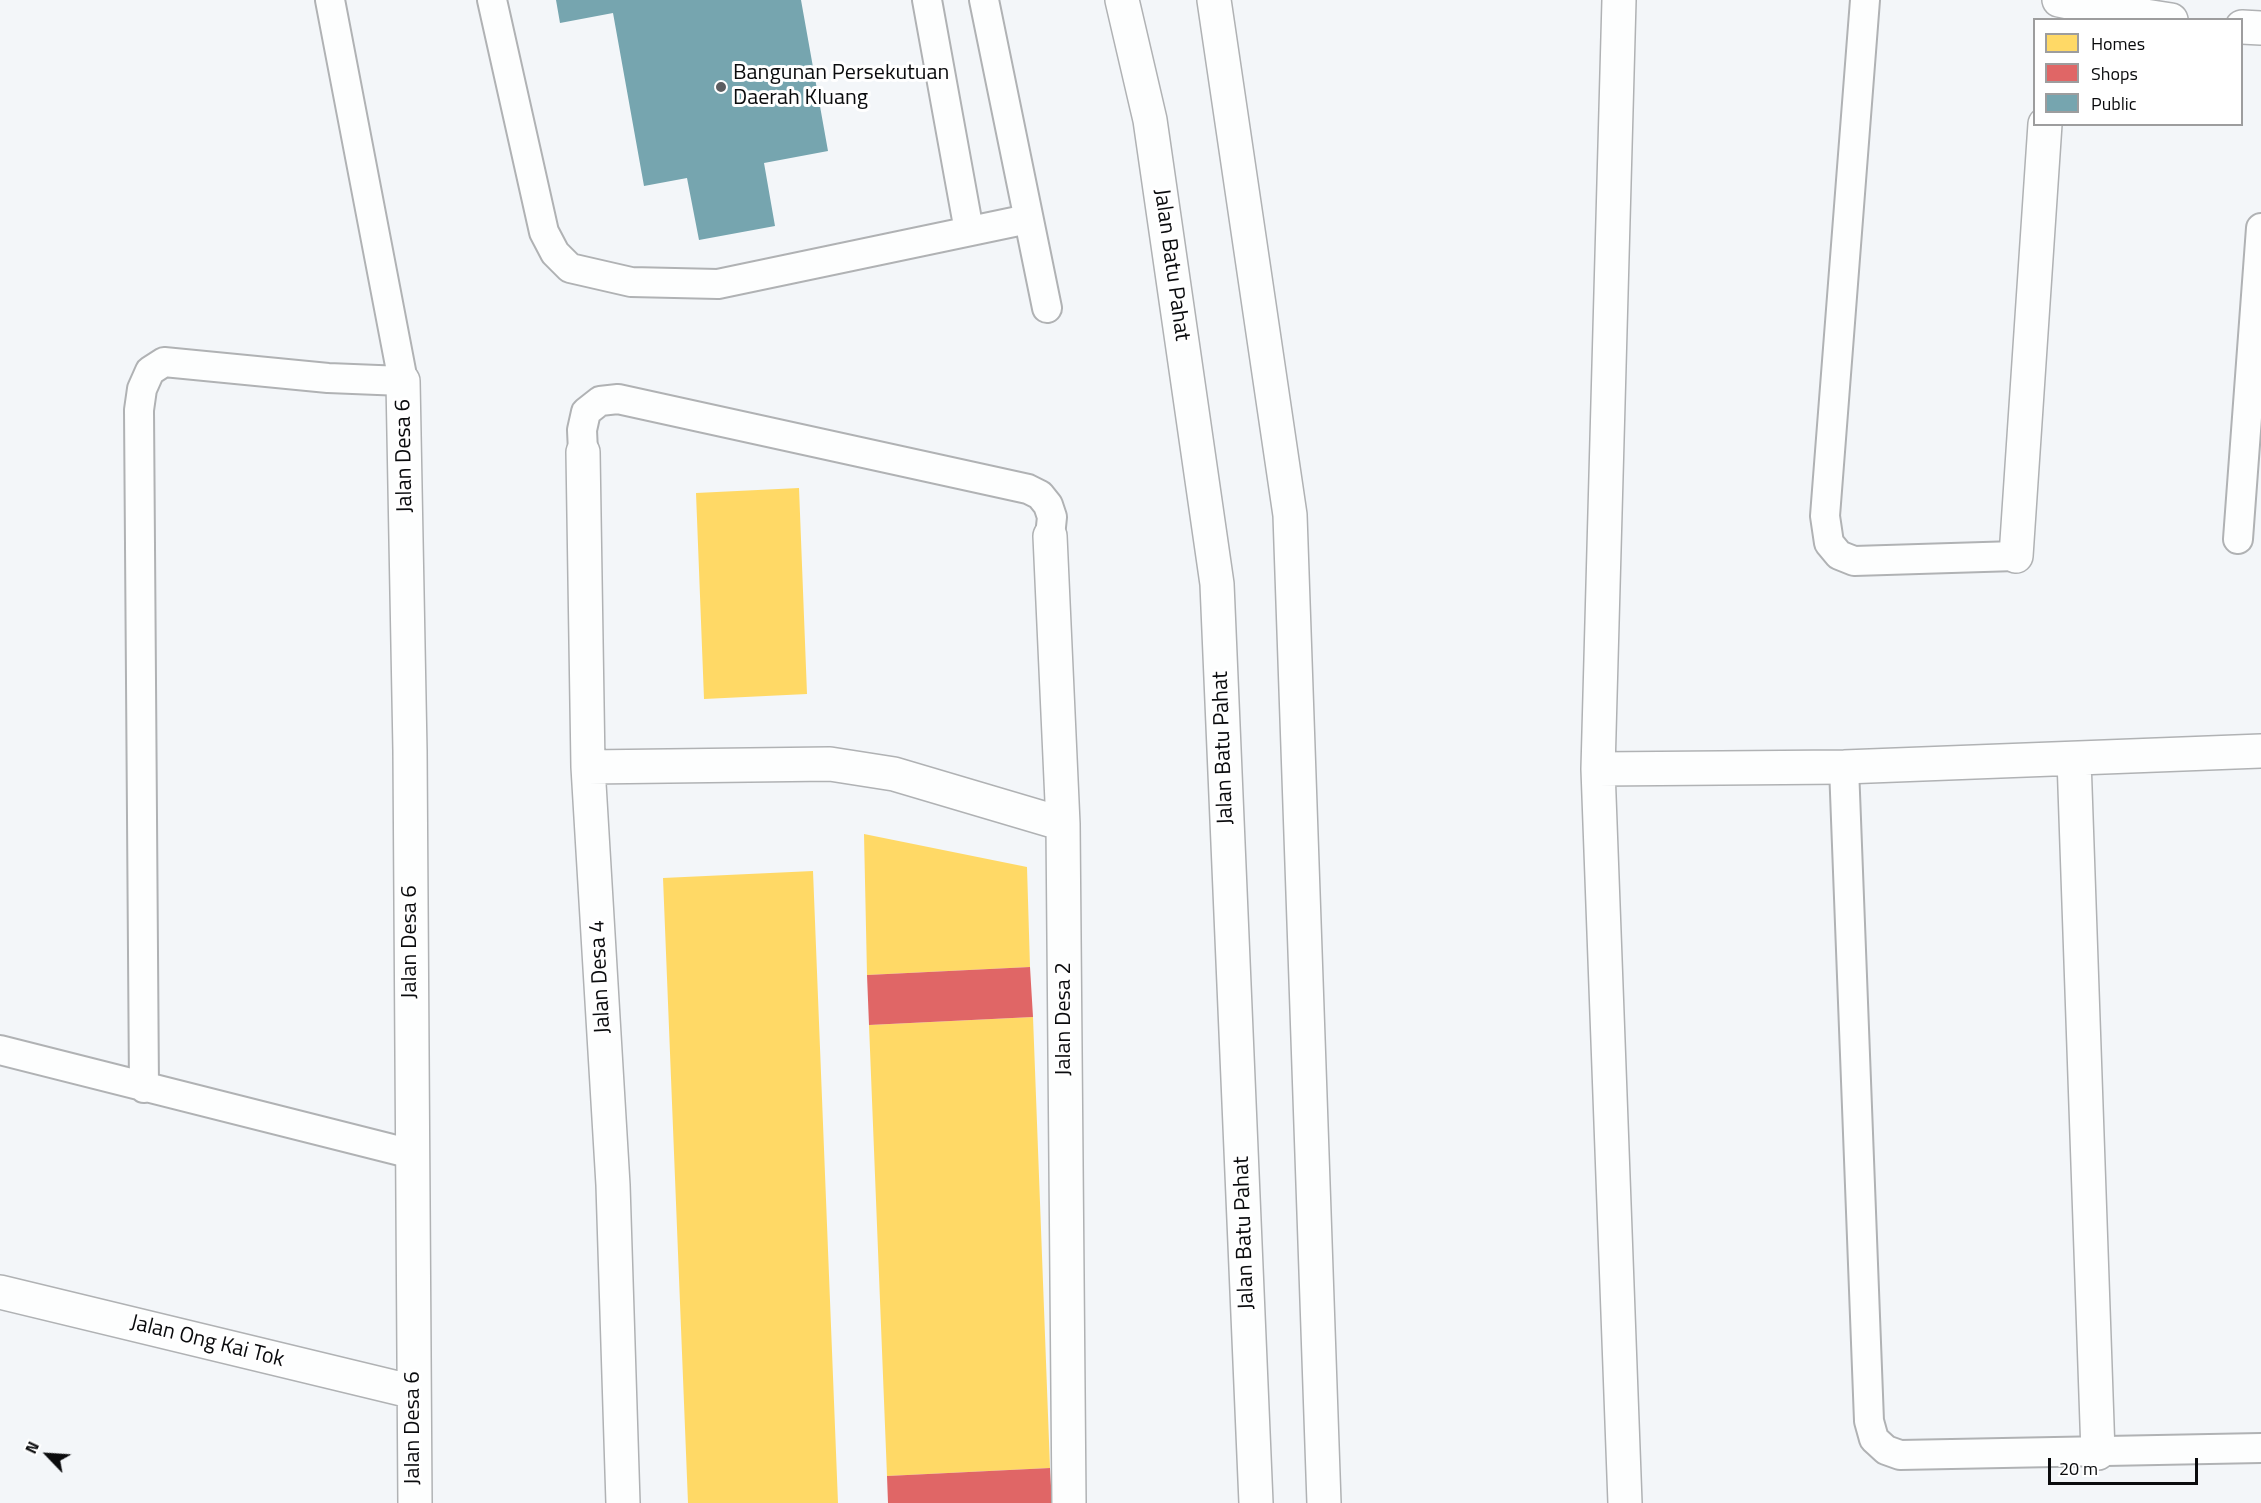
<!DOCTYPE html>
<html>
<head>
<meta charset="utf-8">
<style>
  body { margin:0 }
  #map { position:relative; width:2261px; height:1503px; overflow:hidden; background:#f3f6f9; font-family:"Titillium Web",sans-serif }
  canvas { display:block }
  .legend { position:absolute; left:2033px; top:18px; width:210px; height:108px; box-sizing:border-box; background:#fff; border:2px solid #9d9d9e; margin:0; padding:8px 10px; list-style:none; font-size:18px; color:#0a0b0d }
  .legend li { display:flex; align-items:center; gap:12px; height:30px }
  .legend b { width:30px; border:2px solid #9d9d9e }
  .north { position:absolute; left:18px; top:1425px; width:60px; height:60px; -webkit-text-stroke:4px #fff; paint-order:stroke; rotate:295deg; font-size:16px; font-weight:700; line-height:24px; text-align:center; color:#0a0b0d }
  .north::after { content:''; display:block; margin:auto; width:21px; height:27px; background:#0a0b0d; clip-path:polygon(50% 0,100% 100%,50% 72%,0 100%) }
  .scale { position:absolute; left:2048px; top:1458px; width:150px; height:27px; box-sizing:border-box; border:3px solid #0a0b0d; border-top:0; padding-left:8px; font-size:18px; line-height:21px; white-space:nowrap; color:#0a0b0d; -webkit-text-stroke:4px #fff; paint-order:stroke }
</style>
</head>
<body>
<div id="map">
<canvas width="2261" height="1503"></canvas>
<ul class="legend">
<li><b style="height:16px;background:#ffd966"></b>Homes</li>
<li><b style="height:16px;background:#e06666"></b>Shops</li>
<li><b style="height:16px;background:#76a5af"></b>Public</li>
</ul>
<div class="north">N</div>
<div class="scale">20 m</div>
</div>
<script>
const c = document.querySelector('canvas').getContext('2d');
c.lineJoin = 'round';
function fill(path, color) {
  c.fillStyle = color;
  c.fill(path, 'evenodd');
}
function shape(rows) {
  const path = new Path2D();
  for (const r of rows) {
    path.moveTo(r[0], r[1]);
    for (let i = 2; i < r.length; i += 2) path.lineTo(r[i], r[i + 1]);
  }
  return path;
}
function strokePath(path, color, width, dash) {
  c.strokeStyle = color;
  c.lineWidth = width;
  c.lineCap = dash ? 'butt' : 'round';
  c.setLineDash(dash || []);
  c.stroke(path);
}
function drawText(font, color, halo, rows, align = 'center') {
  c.font = font + ' "Titillium Web",sans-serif';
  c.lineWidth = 6;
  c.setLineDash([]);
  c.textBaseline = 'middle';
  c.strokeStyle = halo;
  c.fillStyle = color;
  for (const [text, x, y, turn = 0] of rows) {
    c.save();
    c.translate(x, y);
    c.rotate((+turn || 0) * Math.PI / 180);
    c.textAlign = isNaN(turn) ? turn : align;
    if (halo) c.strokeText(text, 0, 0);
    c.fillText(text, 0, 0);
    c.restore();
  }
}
fill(shape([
  [799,488,807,694,704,699,696,493],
  [864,834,1027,867,1030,967,867,975],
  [813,871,838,1503,688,1503,663,878],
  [1033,1017,1050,1468,887,1476,869,1025]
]), '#ffd966');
fill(shape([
  [1030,967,1033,1017,869,1025,867,975],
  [1050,1468,1052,1503,888,1503,887,1476]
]), '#e06666');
fill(shape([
  [556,0,801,0,828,151,764,163,775,226,699,240,687,178,644,186,613,13,560,23]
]), '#76a5af');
const service = shape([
  [492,0,544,232,555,253,570,268,631,282,718,284,1028,219],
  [927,0,969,231],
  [984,0,1047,308],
  [1865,0,1825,516,1829,543,1839,555,1854,561,2016,556],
  [583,452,582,430,586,412,600,401,618,399,1028,489,1040,495,1048,505,1052,517,1050,536],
  [2238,539,2261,228],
  [1844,767,1869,1421,1874,1439,1886,1450,1900,1455,2261,1448],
  [0,1050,412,1154],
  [144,1088,139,410,142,389,150,371,164,362,328,378,403,381,330,0]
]);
const minor = shape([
  [1619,0,1598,769,1625,1503],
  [2059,0,2112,11,2171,20],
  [2242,27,2261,28],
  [403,381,410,751,415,1503],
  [583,452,588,767,613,1185,623,1503],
  [1050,536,1063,824,1069,1503],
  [2016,556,2045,124],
  [2074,759,2098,1453],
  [588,767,830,764,894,774,1063,824],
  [1598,769,1844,767,2261,751],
  [0,1292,414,1392]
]);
const trunk = shape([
  [1122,0,1150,120,1217,584,1256,1503],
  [1214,0,1290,515,1324,1503]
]);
strokePath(service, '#b0b2b4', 32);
strokePath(minor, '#b0b2b4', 36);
strokePath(trunk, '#b0b2b4', 36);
strokePath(service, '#fdfefe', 28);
strokePath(minor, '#fdfefe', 33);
strokePath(trunk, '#fdfefe', 33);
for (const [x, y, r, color] of [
  [721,87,6,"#5c5d60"]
]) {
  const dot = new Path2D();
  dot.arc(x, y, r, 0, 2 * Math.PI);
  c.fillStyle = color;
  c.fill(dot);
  strokePath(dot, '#fff', 2);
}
drawText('22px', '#0a0b0d', '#fff', [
  ["Bangunan Persekutuan",733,74],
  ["Daerah Kluang",733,99]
], 'left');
drawText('22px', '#0a0b0d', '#fff', [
  ["Jalan Batu Pahat",1171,265,82],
  ["Jalan Desa 6",405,456,-91],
  ["Jalan Batu Pahat",1224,748,-92],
  ["Jalan Desa 6",411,942,-90],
  ["Jalan Desa 4",601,977,-93],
  ["Jalan Desa 2",1065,1019,-90],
  ["Jalan Batu Pahat",1245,1233,-92],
  ["Jalan Ong Kai Tok",207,1342,14],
  ["Jalan Desa 6",414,1428,-90]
]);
</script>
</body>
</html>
